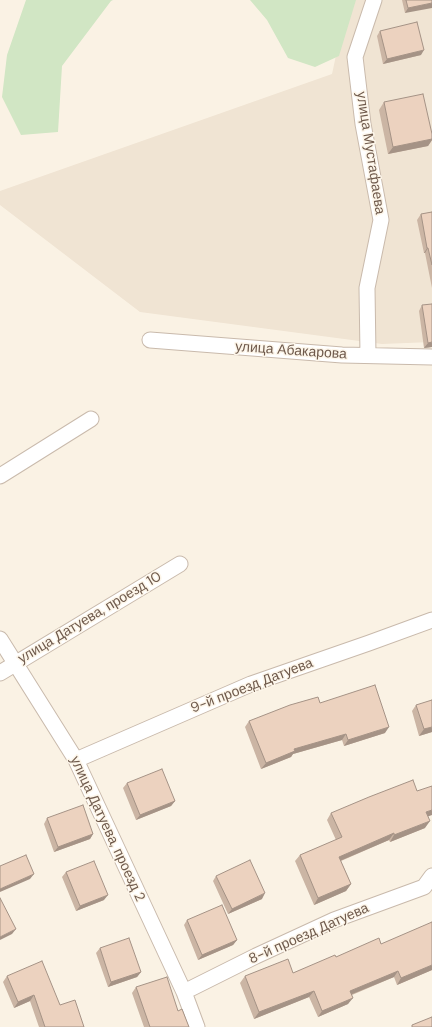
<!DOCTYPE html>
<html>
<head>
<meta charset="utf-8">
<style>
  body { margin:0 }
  canvas { display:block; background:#faf2e4 }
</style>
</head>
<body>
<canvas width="432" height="1027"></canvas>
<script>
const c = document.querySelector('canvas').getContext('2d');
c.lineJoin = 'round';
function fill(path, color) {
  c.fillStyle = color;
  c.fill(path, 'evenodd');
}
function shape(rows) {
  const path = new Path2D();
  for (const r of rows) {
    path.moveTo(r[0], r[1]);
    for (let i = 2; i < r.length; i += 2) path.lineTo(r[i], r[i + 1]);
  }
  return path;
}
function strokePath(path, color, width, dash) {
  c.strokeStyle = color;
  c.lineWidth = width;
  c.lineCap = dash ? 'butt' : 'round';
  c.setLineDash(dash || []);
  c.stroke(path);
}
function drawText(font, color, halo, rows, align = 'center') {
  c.font = font + ' "DM Sans",sans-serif';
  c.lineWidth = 3;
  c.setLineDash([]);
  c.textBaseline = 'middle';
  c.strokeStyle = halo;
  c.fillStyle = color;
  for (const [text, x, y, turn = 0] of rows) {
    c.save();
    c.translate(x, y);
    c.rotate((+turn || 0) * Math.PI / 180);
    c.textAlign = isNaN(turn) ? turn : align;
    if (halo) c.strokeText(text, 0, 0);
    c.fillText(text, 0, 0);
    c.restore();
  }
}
fill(shape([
  [348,0,432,0,432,342,382,344,140,312,0,205,0,191,332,74]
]), '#f0e4d3');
fill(shape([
  [26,0,113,0,111,1,62,66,58,132,21,135,2,97,7,55],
  [250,0,356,0,339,56,315,67,288,58,267,20]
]), '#d1e6c4');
const minor = shape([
  [150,340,342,355,432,357],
  [368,355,367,288,381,220,363,124,355,57,374,0],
  [0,476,91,419],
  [0,639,76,760,184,992,197,1027],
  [0,673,180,564],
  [76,760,251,684,369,643,432,620],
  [184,992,256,956,334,920,424,887,432,876]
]);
strokePath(minor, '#c9baac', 17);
strokePath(minor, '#fff', 15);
fill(shape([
  [402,0,432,0,405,13],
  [380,31,421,55,383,64,377,36],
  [384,102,432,139,432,140,428,146,388,154,379,110],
  [432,212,432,288,425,253,424,253,417,220,421,214],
  [422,305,432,347,424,348,419,311],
  [320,703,385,733,344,746,342,740,293,754,291,757,261,769,245,727,249,721],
  [416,705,432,732,419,736,412,711],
  [127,783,175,801,171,806,136,820,123,788],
  [331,813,425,828,390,842,389,840,341,861,351,884,346,891,314,905,295,861,300,855,336,840,327,820],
  [47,818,93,834,90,839,54,852,44,824],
  [66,872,104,900,76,911,62,877],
  [216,876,262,899,228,914,213,881],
  [187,920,237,940,233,945,198,960,184,925],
  [381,944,432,970,397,985,394,977,352,995,348,1004,318,1017,309,997,254,1019,240,983,245,976,293,973,336,957],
  [100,948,141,972,137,977,108,987,96,953],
  [7,976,60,1005,84,1027,39,1027,30,1001,14,1008,3,982],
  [136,987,178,1011,189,1027,144,1027,132,993]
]), '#cbb5a4');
fill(shape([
  [432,3,432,8,405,13,408,8],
  [424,50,421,55,383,64,387,59],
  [432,139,432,140,428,146,388,154,393,147],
  [427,248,428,248,425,253,424,253],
  [432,342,432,347,424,348,428,343],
  [389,727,385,733,344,746,348,740],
  [432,727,432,732,419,736,424,729],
  [346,734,342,740,293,754,291,757,261,769,266,763,294,749],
  [175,801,171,806,136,820,140,815],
  [432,810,432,815,421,819,426,812],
  [430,821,425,828,390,842,394,835],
  [394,833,389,840,335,863,339,857],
  [93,834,90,839,54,852,58,847],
  [34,874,30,879,0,892,0,889],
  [351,884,346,891,314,905,318,898],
  [265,893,262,899,228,914,232,909],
  [108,895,104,900,76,911,80,906],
  [16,929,12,934,0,940,0,937],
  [237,940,233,945,198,960,202,955],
  [432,965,432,970,397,985,401,978],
  [398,971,394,977,345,997,350,991],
  [141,972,137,977,108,987,111,982],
  [314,991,309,997,254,1019,259,1012],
  [34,995,30,1001,14,1008,18,1002],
  [353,998,348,1004,318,1017,322,1011]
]), '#a59386');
const building = shape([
  [406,0,432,0,432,3,408,8,406,0],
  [417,22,424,50,387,59,380,31,417,22],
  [423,94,432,134,432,139,393,147,384,102,423,94],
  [432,212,432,265,428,248,427,248,421,214,432,212],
  [432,304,432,342,428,343,422,305,432,304],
  [375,685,389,727,348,740,346,734,294,749,295,751,266,763,249,721,290,705,318,697,320,703,375,685],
  [432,700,432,727,424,729,416,705,432,700],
  [162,769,175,801,140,815,127,783,162,769],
  [413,780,417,791,432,786,432,810,426,812,430,821,394,835,394,833,339,857,351,884,318,898,300,855,342,837,331,813,369,797,413,780],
  [83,805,93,834,58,847,47,818,83,805],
  [26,855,34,874,0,889,0,866,26,855],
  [250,860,265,893,232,909,216,876,250,860],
  [94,861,108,895,80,906,66,872,94,861],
  [0,898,16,929,0,937,0,898],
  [222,905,237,940,202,955,187,920,222,905],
  [432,922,432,965,401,978,398,971,350,991,353,998,322,1011,314,991,259,1012,245,976,288,959,293,973,335,955,336,957,379,938,381,944,432,922],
  [129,938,141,972,111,982,100,948,129,938],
  [42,961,60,1005,75,1000,84,1027,45,1027,34,995,18,1002,7,976,42,961],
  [167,977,178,1011,182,1009,189,1027,150,1027,136,987,167,977],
  [432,1017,432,1027,412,1027,412,1025,432,1017]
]);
fill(building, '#ecd2bf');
strokePath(building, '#a59386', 1);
drawText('14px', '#6f5a4c', '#fdf6ea', [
  ["улица Мустафаева",370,153,81],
  ["улица Абакарова",291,351,4],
  ["улица Датуева, проезд 10",90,618,-31],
  ["9-й проезд Датуева",252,686,-21],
  ["улица Датуева, проезд 2",107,829,65],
  ["8-й проезд Датуева",309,934,-24]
]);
</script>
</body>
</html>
